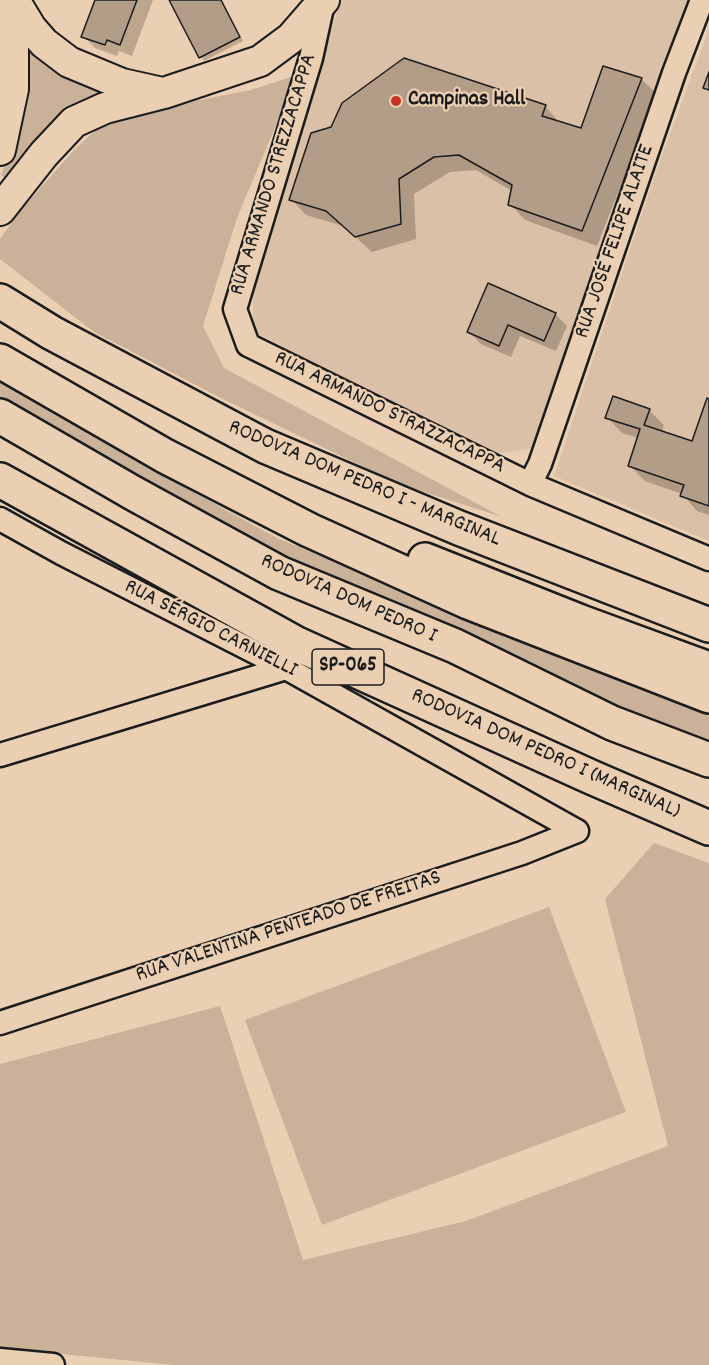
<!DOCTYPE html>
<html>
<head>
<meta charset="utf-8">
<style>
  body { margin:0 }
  canvas { display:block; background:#ebcfb2 }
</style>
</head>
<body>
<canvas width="709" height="1365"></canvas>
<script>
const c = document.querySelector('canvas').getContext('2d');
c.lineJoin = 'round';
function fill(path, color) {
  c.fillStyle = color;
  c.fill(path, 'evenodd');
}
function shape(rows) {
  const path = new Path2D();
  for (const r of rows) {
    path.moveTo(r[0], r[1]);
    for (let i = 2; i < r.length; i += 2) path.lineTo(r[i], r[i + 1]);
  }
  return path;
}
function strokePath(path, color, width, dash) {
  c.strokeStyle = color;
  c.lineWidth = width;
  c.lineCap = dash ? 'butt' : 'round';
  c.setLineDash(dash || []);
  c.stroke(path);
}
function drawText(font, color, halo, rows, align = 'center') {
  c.font = font + ' Dekko,sans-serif';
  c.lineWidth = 4.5;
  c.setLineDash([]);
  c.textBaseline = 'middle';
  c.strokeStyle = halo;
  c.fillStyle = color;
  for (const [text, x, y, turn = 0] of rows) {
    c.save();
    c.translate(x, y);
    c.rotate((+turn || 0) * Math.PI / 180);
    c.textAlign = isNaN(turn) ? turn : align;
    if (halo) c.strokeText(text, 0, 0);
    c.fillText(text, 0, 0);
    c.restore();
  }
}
fill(shape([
  [341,0,694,0,533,448,490,455,253,331,253,272],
  [709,29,709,541,554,476,657,169]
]), '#dac0a6');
fill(shape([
  [34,52,66,75,107,95,8,180,1,175,17,135,29,86,27,55],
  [297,75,237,218,203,326,224,368,502,517,399,484,221,398,94,332,0,259,0,239,20,211,74,150,98,128,164,107,251,90],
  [0,380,117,450,277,538,709,716,709,743,642,716,260,546,0,401],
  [654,843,709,863,709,1365,174,1365,0,1348,0,1064,220,1006,303,1260,466,1221,668,1146,605,899],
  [549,907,626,1112,322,1225,245,1020]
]), '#c9b19a');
fill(shape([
  [96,0,153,0,132,56,119,51,117,56,95,48,83,36],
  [171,0,221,0,243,41,204,61],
  [641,79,657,94,597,246,525,220,510,204,512,191,476,170,450,172,414,194,416,239,372,252,343,226,306,215,291,199,545,106,560,123,582,130],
  [555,314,567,326,556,351,520,336,511,357,481,344,469,332],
  [709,400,709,515,697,511,682,494,645,481,630,466,639,438,622,433,607,417,649,410,664,425,662,432,693,443]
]), '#0003');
const building = shape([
  [95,0,137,0,120,45,107,40,105,45,81,37,95,0],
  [169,0,221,0,240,37,199,58,169,0],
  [404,58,546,105,542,116,581,128,603,66,642,78,582,231,508,205,512,185,459,155,434,157,399,179,401,224,355,237,326,211,289,200,311,133,331,127,342,103,404,58],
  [709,72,709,90,703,88,709,72],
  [488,283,556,313,544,341,508,325,499,346,467,332,488,283],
  [613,396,650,409,644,425,692,441,707,398,709,399,709,506,680,496,684,485,628,466,640,429,605,418,613,396]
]);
fill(building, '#b29d89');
strokePath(building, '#1c1c1c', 1.5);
const minor = shape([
  [323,3,311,58,235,309,248,345,530,484,709,559],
  [530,484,540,464,674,73,702,0],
  [0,519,61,553,286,668,577,831],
  [0,755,286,668],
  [0,1023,522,853,577,831],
  [0,1360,53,1365]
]);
const major = shape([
  [14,0,31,28,44,43,69,62,122,84,158,92],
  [0,150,13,89,13,47,10,16,4,0],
  [0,210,44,154,74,122,105,108,164,93,260,61,291,38,324,0]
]);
const highway = shape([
  [0,301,52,333,265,446,459,528,709,625],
  [0,361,165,456,309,530,468,602,709,696],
  [0,416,133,493,279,573,455,646,612,723,709,760],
  [0,480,295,643,591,777,709,828],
  [425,560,581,622,709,669]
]);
strokePath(minor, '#1c1c1c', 27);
strokePath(major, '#1c1c1c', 34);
strokePath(highway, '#1c1c1c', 38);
strokePath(minor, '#ebcfb2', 22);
strokePath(major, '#ebcfb2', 30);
strokePath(highway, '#ebcfb2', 33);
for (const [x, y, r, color] of [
  [396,101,6,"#c8321e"]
]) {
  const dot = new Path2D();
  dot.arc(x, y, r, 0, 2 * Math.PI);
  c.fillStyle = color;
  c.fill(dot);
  strokePath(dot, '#ebcfb2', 2);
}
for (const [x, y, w] of [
  [348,667,72]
]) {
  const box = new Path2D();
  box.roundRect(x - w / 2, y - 18, w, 36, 4.5);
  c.fillStyle = '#ebcfb2';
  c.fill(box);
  strokePath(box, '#1c1c1c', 1.5);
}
drawText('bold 21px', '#1c1c1c', null, [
  ["SP-065",348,667]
]);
drawText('bold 22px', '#1c1c1c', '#ebcfb2', [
  ["Campinas Hall",408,101]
], 'left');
drawText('22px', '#1c1c1c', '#ebcfb2', [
  ["RUA ARMANDO STREZZACAPPA",275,175,-73],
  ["RUA JOSÉ FELIPE ALAITE",616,242,-71],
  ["RUA ARMANDO STRAZZACAPPA",389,414,26],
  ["RODOVIA DOM PEDRO I - MARGINAL",364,485,23],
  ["RODOVIA DOM PEDRO I",348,600,24],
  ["RUA SÉRGIO CARNIELLI",210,630,27],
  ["RODOVIA DOM PEDRO I (MARGINAL)",545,755,24],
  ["RUA VALENTINA PENTEADO DE FREITAS",289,928,-18]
]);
</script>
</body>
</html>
